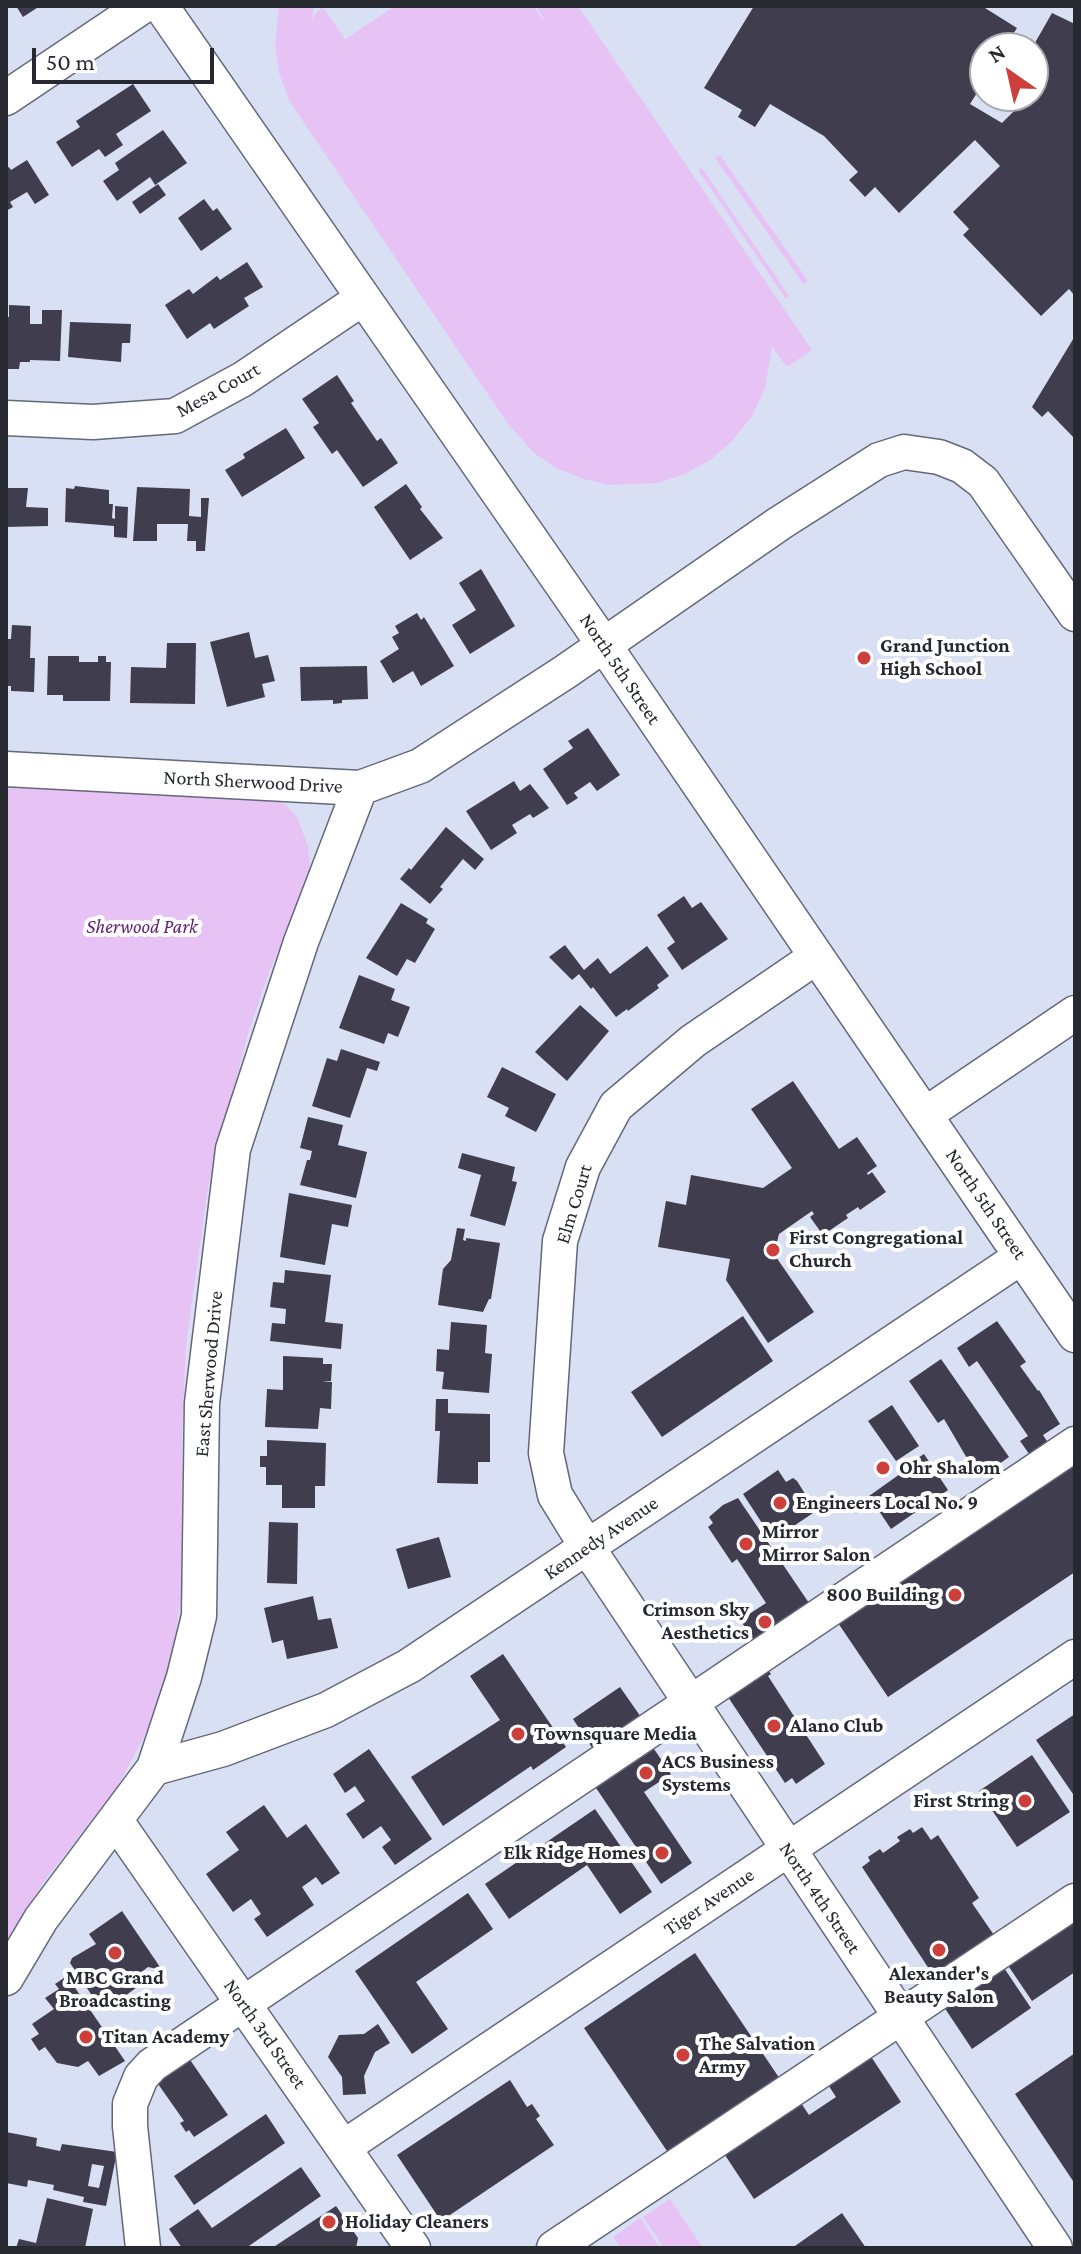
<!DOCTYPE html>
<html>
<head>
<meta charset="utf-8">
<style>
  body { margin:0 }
  #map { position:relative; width:1081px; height:2254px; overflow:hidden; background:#dae0f4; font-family:"Crimson Pro",serif }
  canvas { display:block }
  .frame { position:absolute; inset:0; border:8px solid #262930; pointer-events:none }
  .north { position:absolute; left:969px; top:32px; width:80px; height:80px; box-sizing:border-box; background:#fff; border:2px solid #a8a9ac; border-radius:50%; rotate:326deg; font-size:22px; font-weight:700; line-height:32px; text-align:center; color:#262930 }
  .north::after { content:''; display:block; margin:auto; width:28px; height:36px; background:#cd3f3b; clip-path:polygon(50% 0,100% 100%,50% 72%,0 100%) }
  .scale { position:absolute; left:32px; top:48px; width:182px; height:36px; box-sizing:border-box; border:4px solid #262930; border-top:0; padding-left:10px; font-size:24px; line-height:28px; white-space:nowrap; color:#262930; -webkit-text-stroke:6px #fff; paint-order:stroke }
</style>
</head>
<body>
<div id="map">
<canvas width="1081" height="2254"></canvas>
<div class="frame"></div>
<div class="north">N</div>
<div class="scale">50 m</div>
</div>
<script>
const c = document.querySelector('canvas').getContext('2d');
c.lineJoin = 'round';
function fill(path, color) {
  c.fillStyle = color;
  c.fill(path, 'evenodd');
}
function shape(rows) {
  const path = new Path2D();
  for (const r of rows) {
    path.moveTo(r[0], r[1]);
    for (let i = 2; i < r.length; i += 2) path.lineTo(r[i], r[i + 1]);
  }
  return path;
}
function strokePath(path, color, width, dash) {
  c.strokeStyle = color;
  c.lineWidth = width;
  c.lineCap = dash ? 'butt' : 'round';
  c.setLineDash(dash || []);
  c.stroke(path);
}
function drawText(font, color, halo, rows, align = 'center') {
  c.font = font + ' "Crimson Pro",serif';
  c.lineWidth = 8;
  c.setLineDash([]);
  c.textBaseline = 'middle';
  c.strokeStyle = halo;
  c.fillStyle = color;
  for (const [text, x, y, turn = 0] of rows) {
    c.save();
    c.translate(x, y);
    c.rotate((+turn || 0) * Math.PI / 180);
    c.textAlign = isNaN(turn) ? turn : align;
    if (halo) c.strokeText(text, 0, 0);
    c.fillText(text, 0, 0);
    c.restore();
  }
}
fill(shape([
  [279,6,314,6,312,19,322,6,345,39,395,6,533,6,547,24,536,6,578,6,812,350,787,367,772,347,765,388,752,416,732,441,710,460,685,474,658,483,609,485,584,479,558,469,535,454,508,424,302,120,289,100,279,73,275,47],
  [720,155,808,281,804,285,715,158],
  [702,168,789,296,786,299,698,170],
  [6,785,270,797,286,805,297,817,308,846,310,863,309,880,270,970,249,1030,208,1187,186,1345,182,1433,181,1599,169,1673,157,1712,117,1788,45,1880,6,1941],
  [670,2199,703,2248,664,2248,643,2217],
  [640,2218,660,2248,621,2248,613,2237]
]), '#e7c2f5');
fill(shape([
  [16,6,40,6,23,17],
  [754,6,986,6,985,8,1017,28,1004,48,985,48,985,80,970,104,1002,123,1029,96,1033,96,1038,88,1033,83,1032,48,1052,13,1075,24,1075,296,1069,289,1041,316,963,235,969,229,953,212,1000,166,975,140,899,213,875,187,865,197,849,180,858,172,824,136,770,104,755,127,738,117,742,110,704,88],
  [133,84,151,111,116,134,123,145,105,157,99,149,72,167,56,142,80,127,76,121],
  [163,130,187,163,155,185,150,177,117,201,103,181,119,170,115,163],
  [27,160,49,195,35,204,27,192,10,202,13,207,6,211,6,169,9,167,11,170],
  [158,184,166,195,140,214,132,202],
  [204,199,213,211,217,208,232,229,201,251,178,218],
  [247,262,263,287,244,298,249,306,214,329,210,323,187,339,165,305,189,289,193,294,217,276,220,280],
  [9,305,30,306,30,324,42,324,42,310,62,310,60,361,30,360,30,362,20,362,19,369,7,369,6,317,9,317],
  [70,322,131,324,130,343,122,343,121,362,68,357],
  [1075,336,1075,439,1048,411,1042,417,1032,407],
  [337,375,354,401,351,403,377,441,381,438,398,463,363,487,337,450,332,454,313,427,319,423,302,399],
  [286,428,305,458,242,497,225,470,245,458,243,454],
  [406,484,422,507,420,509,443,538,410,560,374,507],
  [75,486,109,490,109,504,113,504,112,518,115,519,115,506,128,507,127,538,114,537,114,526,65,522,66,488,74,489],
  [137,487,190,489,189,516,201,517,201,498,209,498,205,551,196,551,196,541,187,541,188,524,157,524,157,541,133,541],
  [6,488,28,488,26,507,48,508,48,526,6,527],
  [481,569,515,626,470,654,452,625,476,610,459,583],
  [417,613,421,620,424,617,454,666,421,686,413,671,393,683,380,661,399,649,392,637,399,633,395,626],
  [12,625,31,626,30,658,35,658,34,692,11,691,11,686,6,686,6,639,11,639],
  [249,632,255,658,268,655,275,681,262,684,265,697,227,707,210,642],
  [167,643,196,643,195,704,130,703,131,667,166,668],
  [48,656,79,656,79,662,98,662,98,656,106,656,106,662,111,662,110,701,63,701,63,695,47,695],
  [367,666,368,699,342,700,342,703,333,704,333,700,301,701,300,667],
  [588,728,620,775,597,791,590,782,574,793,578,798,567,805,543,769,573,748,568,741],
  [514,781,520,791,530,784,549,808,533,818,530,814,512,825,517,833,491,850,466,811],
  [446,827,484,859,475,870,463,859,440,887,443,889,430,904,400,879,409,868,411,870],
  [684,896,692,908,701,902,728,939,682,970,667,948,675,942,657,915],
  [401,903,428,919,426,923,435,929,415,963,407,959,397,976,366,958],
  [565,945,584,970,598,958,610,974,647,946,669,976,657,985,659,988,628,1011,627,1009,616,1017,593,987,591,989,579,974,572,980,549,957],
  [359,975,395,989,391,1000,410,1007,398,1037,388,1033,384,1044,339,1028],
  [580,1005,609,1031,567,1081,535,1052],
  [341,1049,380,1062,377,1071,367,1068,350,1118,312,1106,327,1058,337,1061],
  [502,1067,556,1094,536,1132,505,1116,509,1108,487,1097],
  [793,1081,839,1149,857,1137,877,1166,867,1173,868,1175,872,1172,886,1192,860,1210,858,1207,846,1215,848,1218,823,1235,810,1217,814,1214,812,1211,779,1234,774,1254,814,1312,768,1343,726,1280,730,1259,658,1247,666,1201,686,1205,691,1175,763,1188,792,1168,751,1109],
  [308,1117,343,1125,338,1145,367,1152,356,1198,300,1185,307,1160,310,1160,312,1151,300,1148],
  [462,1153,515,1167,512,1181,517,1182,505,1226,470,1216,481,1175,458,1168],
  [289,1193,352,1205,348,1227,332,1224,325,1265,280,1257],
  [457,1228,465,1229,463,1240,466,1241,466,1238,500,1243,491,1299,489,1299,483,1312,438,1305,443,1269,451,1260],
  [285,1270,331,1275,325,1322,343,1324,341,1349,270,1341,272,1323,285,1324,286,1309,270,1307,273,1282,284,1283],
  [743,1316,773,1361,662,1437,631,1392],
  [997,1321,1026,1362,1020,1366,1038,1391,1039,1390,1060,1424,1043,1435,1050,1446,1032,1458,1020,1441,1028,1436,1015,1417,977,1361,969,1367,957,1348],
  [451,1322,487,1325,485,1353,492,1354,489,1393,442,1389,444,1372,436,1371,437,1349,449,1350],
  [283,1356,323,1358,323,1364,332,1364,331,1381,322,1382,332,1382,331,1409,320,1408,318,1429,265,1427,267,1389,283,1390],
  [941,1359,1009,1457,982,1476,970,1458,968,1460,944,1419,938,1423,909,1381],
  [436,1399,448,1399,448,1413,490,1414,490,1462,478,1462,478,1484,437,1483,440,1431,435,1431],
  [892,1405,919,1446,896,1461,868,1421],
  [267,1440,326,1443,325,1486,315,1486,315,1508,282,1508,282,1485,266,1485,266,1467,260,1467,260,1456,267,1456],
  [924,1454,948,1490,891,1529,869,1496,900,1474,898,1471],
  [1075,1456,1075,1572,888,1697,834,1617],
  [778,1470,786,1482,793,1478,797,1481,816,1511,773,1540,743,1494],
  [738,1498,813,1609,758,1646,740,1620,766,1603,737,1559,732,1563,708,1527,713,1523,709,1517,723,1505],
  [269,1522,298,1523,297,1584,267,1583],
  [439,1537,451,1577,408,1589,396,1549],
  [313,1596,318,1620,331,1618,338,1648,287,1659,283,1640,272,1643,264,1608],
  [503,1654,566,1747,533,1770,531,1766,443,1826,411,1777,500,1720,470,1676],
  [766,1667,771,1674,768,1676,825,1764,796,1784,792,1778,785,1783,726,1694],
  [620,1687,643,1720,595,1752,573,1719],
  [1075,1714,1075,1797,1036,1740],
  [369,1749,432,1839,395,1865,382,1847,391,1840,381,1826,363,1839,346,1814,365,1801,355,1786,345,1793,333,1774],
  [654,1749,671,1774,644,1792,692,1863,661,1884,596,1788],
  [1032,1755,1070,1812,1017,1847,979,1791],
  [264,1805,287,1838,306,1824,340,1873,322,1885,316,1877,302,1887,314,1905,267,1937,254,1919,261,1914,251,1899,233,1912,206,1874,239,1850,226,1832],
  [595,1809,652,1892,620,1914,587,1865,509,1919,485,1884],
  [922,1827,931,1840,938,1835,979,1898,972,1903,996,1938,935,1978,862,1867,870,1861,868,1857,880,1849,883,1853,900,1841,897,1837,910,1829,913,1833],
  [468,1893,493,1929,416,1982,448,2029,412,2054,355,1971],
  [1075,1909,1075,1972,1032,2001,1003,1958],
  [122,1911,162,1970,148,1967,135,1977,140,1985,118,2001,112,1992,97,2003,70,1963,72,1958,96,1944,89,1934],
  [695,1953,782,2082,671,2157,584,2028],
  [1000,1962,1031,2008,972,2049,940,2001],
  [67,1976,125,2061,99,2076,88,2061,78,2067,57,2063,45,2047,39,2051,31,2039,39,2034,32,2024,54,2009,45,1998,59,1989,55,1984],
  [378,2024,390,2043,375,2052,364,2076,366,2094,343,2095,342,2077,328,2057,339,2035,364,2034],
  [868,2052,901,2102,754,2199,721,2149,799,2100,809,2115,836,2097,825,2080],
  [1075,2053,1075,2184,1015,2094],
  [186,2054,228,2115,194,2137,189,2130,186,2132,180,2123,184,2121,156,2081],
  [510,2080,527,2107,532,2104,540,2116,536,2119,554,2145,441,2221,397,2155],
  [266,2114,285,2143,194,2205,174,2176],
  [6,2132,37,2138,36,2146,60,2151,62,2144,117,2152,106,2206,83,2202,84,2197,53,2190,54,2185,28,2180,27,2187,6,2183],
  [92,2164,104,2166,99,2188,88,2186],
  [301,2167,321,2196,246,2248,182,2248,169,2229,198,2209,212,2228],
  [47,2198,93,2209,85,2248,16,2248,19,2239,36,2243],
  [336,2206,358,2238,356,2248,272,2248],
  [842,2213,866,2248,792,2248]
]), '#403d4e');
const minor = shape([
  [161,6,604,645,1075,1335],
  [6,98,143,6],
  [6,418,93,422,175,416,243,379,363,298],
  [6,769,360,788,420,766,565,672,780,523,879,460,904,452,939,457,962,466,983,482,1075,614],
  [816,957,693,1041,616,1106,583,1167,560,1241,546,1453,555,1495,587,1547,1055,2248],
  [926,1114,1075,1013],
  [154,1768,223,1749,326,1710,409,1666,1021,1257],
  [116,1821,413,2248],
  [6,1978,41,1919,154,1768,184,1677,199,1616,202,1403,233,1149,301,942,360,788],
  [344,2147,1075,1657],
  [143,2248,130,2126,130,2104,141,2077,152,2065,1075,1444],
  [554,2248,1075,1901]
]);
strokePath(minor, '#63687a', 37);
strokePath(minor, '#fff', 34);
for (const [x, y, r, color] of [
  [864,658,8,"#cd3f3b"],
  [773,1250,8,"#cd3f3b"],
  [883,1468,8,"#cd3f3b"],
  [780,1503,8,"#cd3f3b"],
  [746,1544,8,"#cd3f3b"],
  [955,1595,8,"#cd3f3b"],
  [765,1622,8,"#cd3f3b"],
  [774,1726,8,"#cd3f3b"],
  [518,1734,8,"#cd3f3b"],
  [646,1773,8,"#cd3f3b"],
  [1025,1801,8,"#cd3f3b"],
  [662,1853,8,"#cd3f3b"],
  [939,1950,8,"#cd3f3b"],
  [115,1953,8,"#cd3f3b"],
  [86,2037,8,"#cd3f3b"],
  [683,2055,8,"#cd3f3b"],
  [329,2222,8,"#cd3f3b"]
]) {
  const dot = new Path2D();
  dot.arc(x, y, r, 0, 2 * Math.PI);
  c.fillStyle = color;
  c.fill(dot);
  strokePath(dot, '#fff', 3);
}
drawText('20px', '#262930', '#fff', [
  ["Mesa Court",218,390,-29],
  ["North 5th Street",620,669,56],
  ["North Sherwood Drive",253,782,3],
  ["Elm Court",574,1204,-73],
  ["North 5th Street",986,1204,56],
  ["East Sherwood Drive",209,1374,-85],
  ["Kennedy Avenue",601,1538,-34],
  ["North 4th Street",820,1898,56],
  ["Tiger Avenue",709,1902,-34],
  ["North 3rd Street",265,2034,55]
]);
drawText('bold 20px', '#262930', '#fff', [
  ["Grand Junction",880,646],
  ["High School",880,669],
  ["First Congregational",789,1238],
  ["Church",789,1261],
  ["Ohr Shalom",899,1468],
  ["Engineers Local No. 9",796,1503],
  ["Mirror",762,1532],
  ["Mirror Salon",762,1555],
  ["800 Building",939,1595,"right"],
  ["Crimson Sky",749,1610,"right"],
  ["Aesthetics",749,1633,"right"],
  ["Alano Club",790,1726],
  ["Townsquare Media",534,1734],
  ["ACS Business",662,1762],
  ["Systems",662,1785],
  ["First String",1009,1801,"right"],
  ["Elk Ridge Homes",646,1853,"right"],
  ["Alexander's",939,1974,"center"],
  ["Beauty Salon",939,1997,"center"],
  ["MBC Grand",115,1978,"center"],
  ["Broadcasting",115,2001,"center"],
  ["Titan Academy",102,2037],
  ["The Salvation",699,2044],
  ["Army",699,2067],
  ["Holiday Cleaners",345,2222]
], 'left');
drawText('italic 20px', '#622276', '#fff', [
  ["Sherwood Park",142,927]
]);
</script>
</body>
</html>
